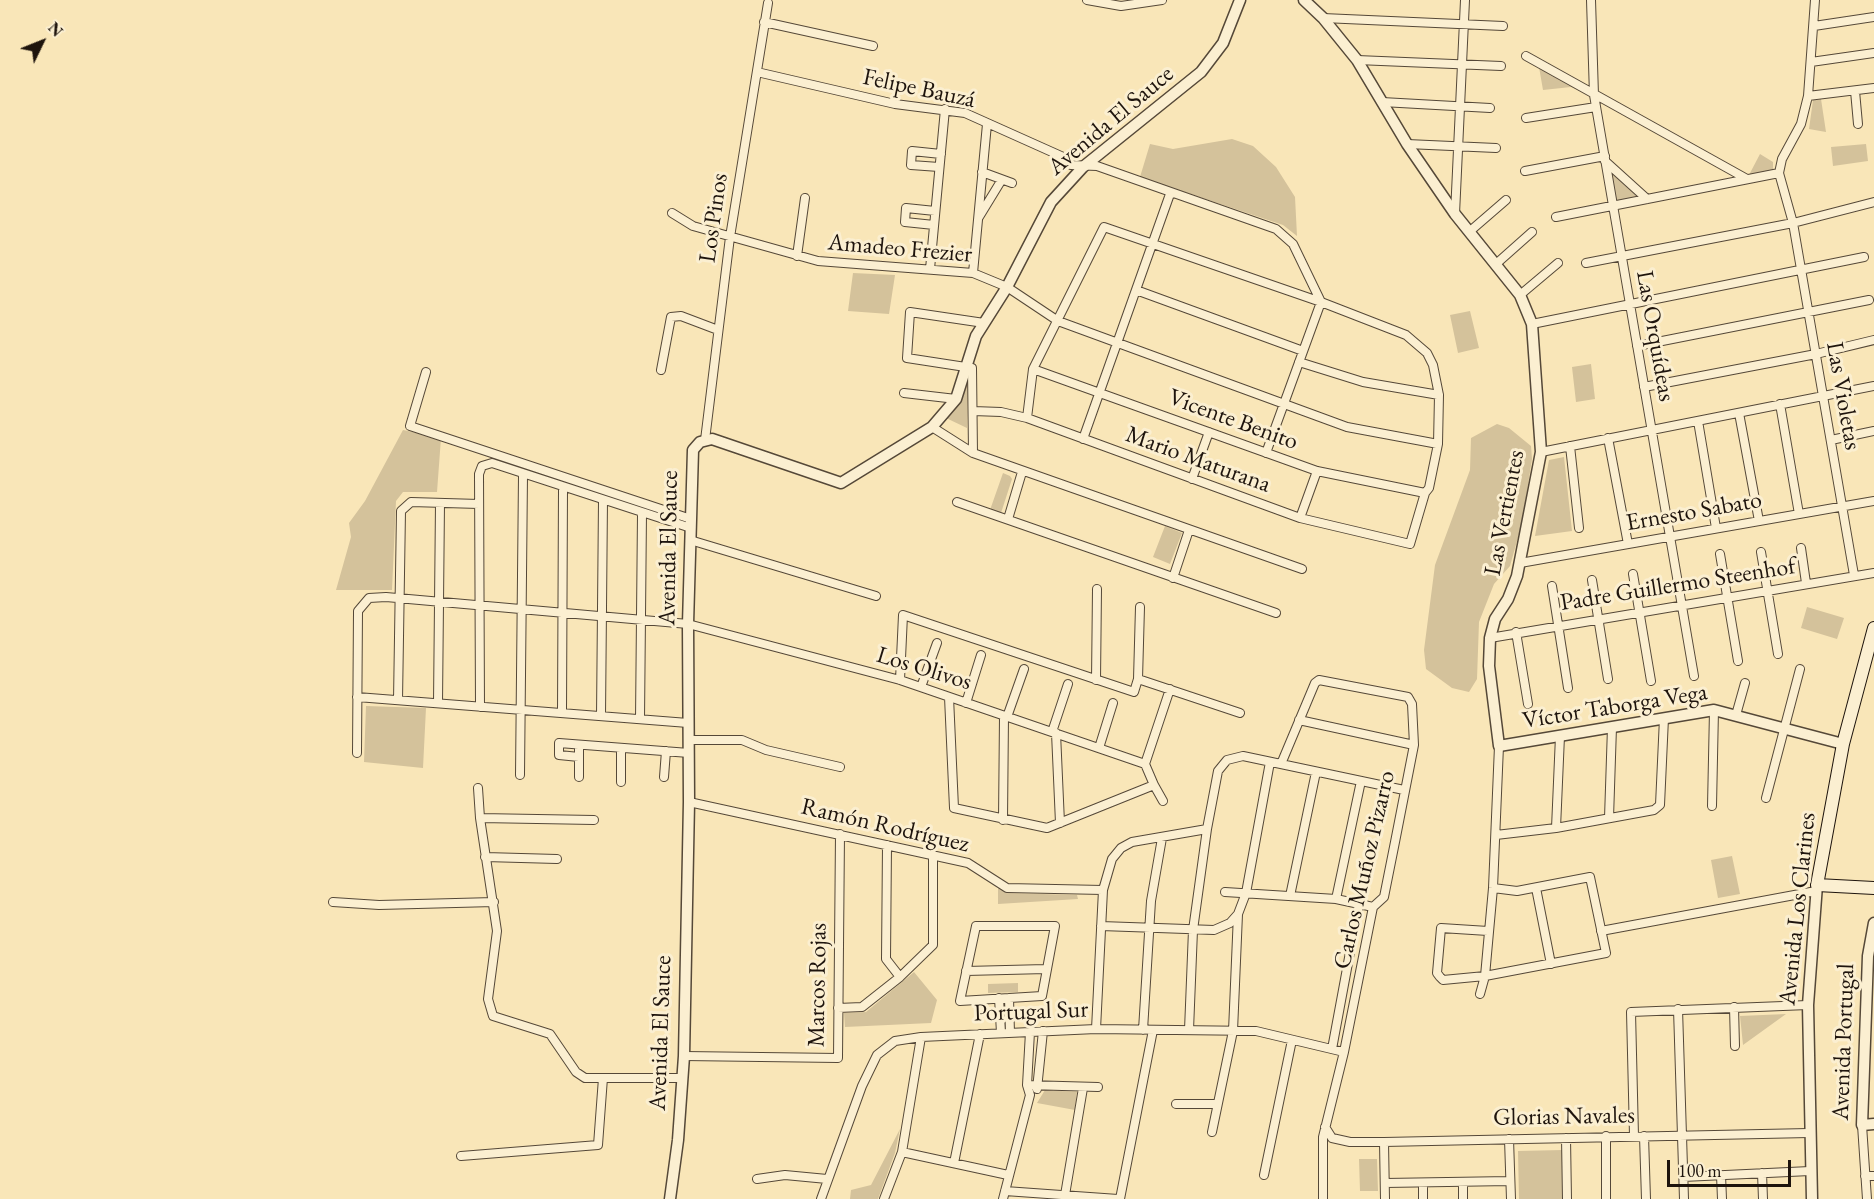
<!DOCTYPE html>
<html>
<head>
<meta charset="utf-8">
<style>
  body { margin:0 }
  #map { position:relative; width:1874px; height:1199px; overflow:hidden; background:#f9e6b8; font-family:"EB Garamond",serif }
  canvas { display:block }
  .north { position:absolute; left:12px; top:12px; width:60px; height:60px; -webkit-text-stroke:4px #fbefd1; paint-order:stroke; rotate:47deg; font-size:16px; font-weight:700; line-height:24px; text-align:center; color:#1e140d }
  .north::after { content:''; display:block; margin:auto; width:21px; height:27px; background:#1e140d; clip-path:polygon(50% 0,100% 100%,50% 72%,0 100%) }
  .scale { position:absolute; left:1667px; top:1160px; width:124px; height:27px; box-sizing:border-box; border:3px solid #1e140d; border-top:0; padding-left:8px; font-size:18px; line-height:21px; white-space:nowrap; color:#1e140d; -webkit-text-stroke:4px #fbefd1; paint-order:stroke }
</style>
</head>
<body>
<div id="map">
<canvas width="1874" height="1199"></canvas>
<div class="north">N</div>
<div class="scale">100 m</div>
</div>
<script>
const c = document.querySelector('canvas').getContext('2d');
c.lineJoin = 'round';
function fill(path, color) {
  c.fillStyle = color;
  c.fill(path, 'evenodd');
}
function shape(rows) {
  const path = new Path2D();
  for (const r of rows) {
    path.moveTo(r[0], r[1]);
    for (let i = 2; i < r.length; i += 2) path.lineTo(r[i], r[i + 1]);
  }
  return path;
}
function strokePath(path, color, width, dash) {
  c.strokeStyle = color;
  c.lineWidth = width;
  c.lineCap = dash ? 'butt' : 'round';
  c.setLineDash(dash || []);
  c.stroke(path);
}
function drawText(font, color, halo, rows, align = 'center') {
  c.font = font + ' "EB Garamond",serif';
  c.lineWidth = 6;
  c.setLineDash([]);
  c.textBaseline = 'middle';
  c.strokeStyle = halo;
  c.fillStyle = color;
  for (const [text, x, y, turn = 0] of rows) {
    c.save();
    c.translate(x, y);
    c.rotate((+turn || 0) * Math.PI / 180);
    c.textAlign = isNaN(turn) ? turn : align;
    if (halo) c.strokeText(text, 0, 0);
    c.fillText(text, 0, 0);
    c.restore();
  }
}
fill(shape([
  [1539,67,1584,91,1584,93,1571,87,1543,90],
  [1821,99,1826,132,1809,129,1813,100],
  [1232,139,1253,146,1276,167,1295,197,1297,236,1283,225,1268,220,1140,177,1150,144,1173,149],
  [1866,144,1868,161,1833,166,1831,147],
  [1760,154,1773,162,1773,171,1749,175],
  [1611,168,1641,198,1615,202],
  [853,273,895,275,889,314,848,311],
  [1470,311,1479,348,1458,353,1450,315],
  [1591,364,1595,399,1576,402,1572,367],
  [968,376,967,428,946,418,958,406],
  [1497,424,1509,428,1531,446,1532,459,1522,523,1510,566,1494,584,1479,622,1477,679,1469,692,1452,688,1426,669,1424,650,1435,565,1470,470,1471,438],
  [403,430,441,438,437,492,403,492,396,501,392,590,336,590,351,537,349,523,365,501],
  [1564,457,1572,531,1535,536,1549,460],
  [1003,473,1010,476,1012,479,1001,513,990,510],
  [1165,526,1182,533,1170,564,1153,557],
  [1807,607,1844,618,1837,639,1801,628],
  [366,706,426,708,423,768,364,762],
  [1732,856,1740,894,1718,898,1711,860],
  [998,888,1009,893,1077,895,1078,899,998,904],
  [914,972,937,1000,931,1023,845,1027,844,1013,866,1012],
  [1018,983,1018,992,988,993,988,984],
  [1786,1014,1743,1045,1740,1016],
  [1045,1090,1077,1092,1075,1110,1037,1103],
  [900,1129,895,1153,878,1199,850,1199,851,1190,871,1185],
  [1563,1150,1564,1199,1519,1199,1518,1151],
  [1359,1159,1377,1159,1378,1191,1360,1191]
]), '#d4c29b');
const minor = shape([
  [1087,0,1121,6,1162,0],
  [1591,0,1594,95,1694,676],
  [1815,0,1808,96,1801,124,1782,159,1779,173,1793,223,1854,575],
  [1323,18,1503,26],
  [764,22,873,46],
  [1814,26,1874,17],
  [1526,56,1747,179],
  [1357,60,1501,66],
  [1811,62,1874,53],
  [757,72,895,104,965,113,1061,156,1071,165,1097,166,1276,229,1293,244,1321,302,1406,335,1427,353,1433,365,1439,395,1438,444,1429,488,1425,493,1410,544,1300,518,1027,418,1001,412,973,411],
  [1855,91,1858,124],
  [1808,96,1874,88],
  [1382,102,1490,108],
  [1526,118,1596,107],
  [1407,144,1496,148],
  [1605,161,1647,199],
  [939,167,911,165,912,151,941,154],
  [1525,171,1605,156],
  [982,172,1012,183],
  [672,213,693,226,818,261,973,273,1007,287,1058,321,1347,427,1438,444],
  [1455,214,1465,0],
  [979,217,1001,181],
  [1556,217,1779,173],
  [934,225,905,222,906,208,935,211],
  [1469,232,1506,200],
  [797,256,805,198],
  [1586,263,1793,223,1874,202],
  [1496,264,1532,232],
  [930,269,945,109],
  [973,273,987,124],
  [1136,290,1303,351],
  [1520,295,1558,263],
  [1532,324,1864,257],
  [1637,346,1869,300],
  [1299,362,1363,382,1439,395],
  [1033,369,1317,471,1425,493],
  [661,370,671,317,681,316,718,330],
  [426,372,410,426,691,519],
  [1644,387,1816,354,1874,340],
  [904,393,956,399],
  [1780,404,1799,514],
  [1739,413,1759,521],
  [1027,418,1033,369,1104,227,1321,302,1266,453],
  [1698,421,1716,528],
  [932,427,973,453,1302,569],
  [1608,438,1628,544],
  [1083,439,1170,194],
  [705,440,730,237,768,3],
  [1831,440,1874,431],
  [1570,446,1579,528],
  [1541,452,1874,386],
  [973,453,972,368,907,358,910,312,984,323],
  [1192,479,1209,432],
  [957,502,1276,613],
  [1300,518,1317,471],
  [1008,519,1022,472],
  [690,540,876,596],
  [1801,548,1806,583],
  [1761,552,1778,654],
  [1720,554,1738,661],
  [1520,563,1874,501],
  [1633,574,1651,681],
  [1173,578,1189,530],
  [1592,580,1608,679],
  [1552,586,1568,688],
  [1516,632,1528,704],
  [1490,638,1874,573],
  [1138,679,1240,713],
  [900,680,903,615,1134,692,1138,679,1140,607],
  [1096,680,1097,589],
  [921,687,937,643],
  [357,697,688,723],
  [949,697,954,808,1047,828,1154,785,1145,764],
  [398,700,401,511,411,502,479,504],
  [438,703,440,503],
  [966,703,981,655],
  [480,707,479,474,482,466,492,463,691,528],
  [562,713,563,488],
  [1736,715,1745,683],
  [601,716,603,500],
  [1007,717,1024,669],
  [640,719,642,513],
  [1299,720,1414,745],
  [1052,732,1068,684],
  [1056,733,1060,823],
  [689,740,742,740,766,750,840,767],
  [621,748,621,782],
  [1099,748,1113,703],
  [357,753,358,611,369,598,386,597,688,624,900,680,1145,764],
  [579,757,559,755,559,743,689,753],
  [1145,764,1170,689],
  [1281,764,1315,683,1319,680,1408,697,1412,704,1414,745,1395,842,1384,897,1373,907,1344,1052,1323,1137,1323,1199],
  [520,775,523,475],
  [579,777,579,745],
  [664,777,666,751],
  [1154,785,1163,801],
  [478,788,480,818,497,931,488,999,493,1016,550,1034,576,1072,585,1078,682,1078],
  [1766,798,1800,669],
  [689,802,968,863,1007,888,1103,890],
  [1712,806,1714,710],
  [480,818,594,820],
  [1609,818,1612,727],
  [1003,820,1004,716],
  [1556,828,1560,736],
  [1496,835,1556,828,1654,810,1660,805,1664,718],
  [887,845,886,959,900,977],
  [485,857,557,859],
  [1536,888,1551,964],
  [1225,892,1336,899,1373,907],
  [1290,896,1316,772],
  [1336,899,1361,781],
  [333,902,379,905,494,902],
  [976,926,1055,926,1042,996,960,1001,976,926],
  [1101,926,1214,930,1230,923,1238,914,1246,893,1270,762],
  [1488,931,1441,928,1437,973,1440,977,1443,980,1485,976,1606,953,1590,877,1517,891,1493,888],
  [1601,931,1816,891],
  [966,971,1046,969],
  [1480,994,1485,976,1493,888,1499,746],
  [999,998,1001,1033],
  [1009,998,1010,1033],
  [1734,1007,1735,1046],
  [838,1008,862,1007,900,977,933,945,933,855],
  [1678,1009,1684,1199],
  [1096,1029,1103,890,1112,859,1121,848,1132,842,1207,829,1218,771,1227,760,1243,756,1404,790],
  [1143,1030,1151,901,1162,838],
  [1189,1030,1193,930,1207,829],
  [1332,1049,1359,904],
  [684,1056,838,1058,840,834],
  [1027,1085,1098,1087],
  [1037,1089,1043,1031],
  [1176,1104,1217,1104],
  [1862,1125,1867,1199],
  [1325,1127,1332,1138,1350,1142,1384,1142,1809,1133],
  [1212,1132,1233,1031,1238,914],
  [1606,1136,1606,1199],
  [1634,1136,1631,1012,1808,1005],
  [1644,1136,1646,1199],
  [1566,1138,1567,1199],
  [1509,1139,1511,1199],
  [1384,1142,1385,1199],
  [902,1152,1008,1175],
  [461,1156,598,1145,603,1078],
  [954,1163,980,1034],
  [1762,1173,1763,1199],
  [1264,1175,1292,1040],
  [1721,1175,1722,1199],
  [1865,1176,1874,1176],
  [1683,1177,1810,1171],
  [757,1179,785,1175,827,1179],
  [1385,1183,1510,1181],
  [1423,1184,1423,1199],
  [1005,1191,1118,1199],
  [1065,1195,1083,1088],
  [821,1199,862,1086,877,1055,895,1041,921,1037,1096,1029,1256,1031,1344,1052],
  [884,1199,902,1152,921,1037],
  [1003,1199,1030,1095,1027,1085,1030,1032],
  [1120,1199,1153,1030],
  [1463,1199,1463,1183]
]);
const tertiary = shape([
  [1304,0,1323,18,1357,60,1407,144,1455,214,1520,295,1532,324,1541,452,1517,576,1508,599,1495,619,1490,638,1489,666,1499,746,1714,710,1843,744],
  [1874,923,1868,956,1862,1125,1874,1124],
  [670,1199,678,1140,684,1056,689,802,688,624,693,450,700,442,712,439,841,483,932,427,956,399,976,336,1007,287,1051,202,1083,167,1201,72,1223,43,1240,0],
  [1812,1199,1808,1005,1817,885]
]);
const secondary = shape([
  [1874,628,1843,744,1817,885,1874,888]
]);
strokePath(minor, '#554838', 10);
strokePath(tertiary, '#554838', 13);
strokePath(secondary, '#1e140d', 14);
strokePath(minor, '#fbefd1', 8);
strokePath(tertiary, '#fbefd1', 10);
strokePath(secondary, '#fbefd1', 12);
drawText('24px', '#1e140d', '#fbefd1', [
  ["Felipe Bauzá",919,89,12],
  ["Avenida El Sauce",1111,121,-40],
  ["Los Pinos",714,218,-82],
  ["Amadeo Frezier",900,249,5],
  ["Las Orquídeas",1655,336,80],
  ["Las Violetas",1843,396,80],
  ["Vicente Benito",1233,420,20],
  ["Mario Maturana",1198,460,20],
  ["Ernesto Sabato",1694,512,-10],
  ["Las Vertientes",1505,513,-79],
  ["Avenida El Sauce",669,548,-89],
  ["Padre Guillermo Steenhof",1678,585,-9],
  ["Los Olivos",924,669,17],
  ["Víctor Taborga Vega",1615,707,-9],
  ["Ramón Rodríguez",885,826,13],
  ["Carlos Muñoz Pizarro",1365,870,-77],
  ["Avenida Los Clarines",1798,909,-84],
  ["Marcos Rojas",818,985,-89],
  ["Portugal Sur",1031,1012,-2],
  ["Avenida El Sauce",661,1033,-88],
  ["Avenida Portugal",1844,1042,-88],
  ["Glorias Navales",1564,1117,-1]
]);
</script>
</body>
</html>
